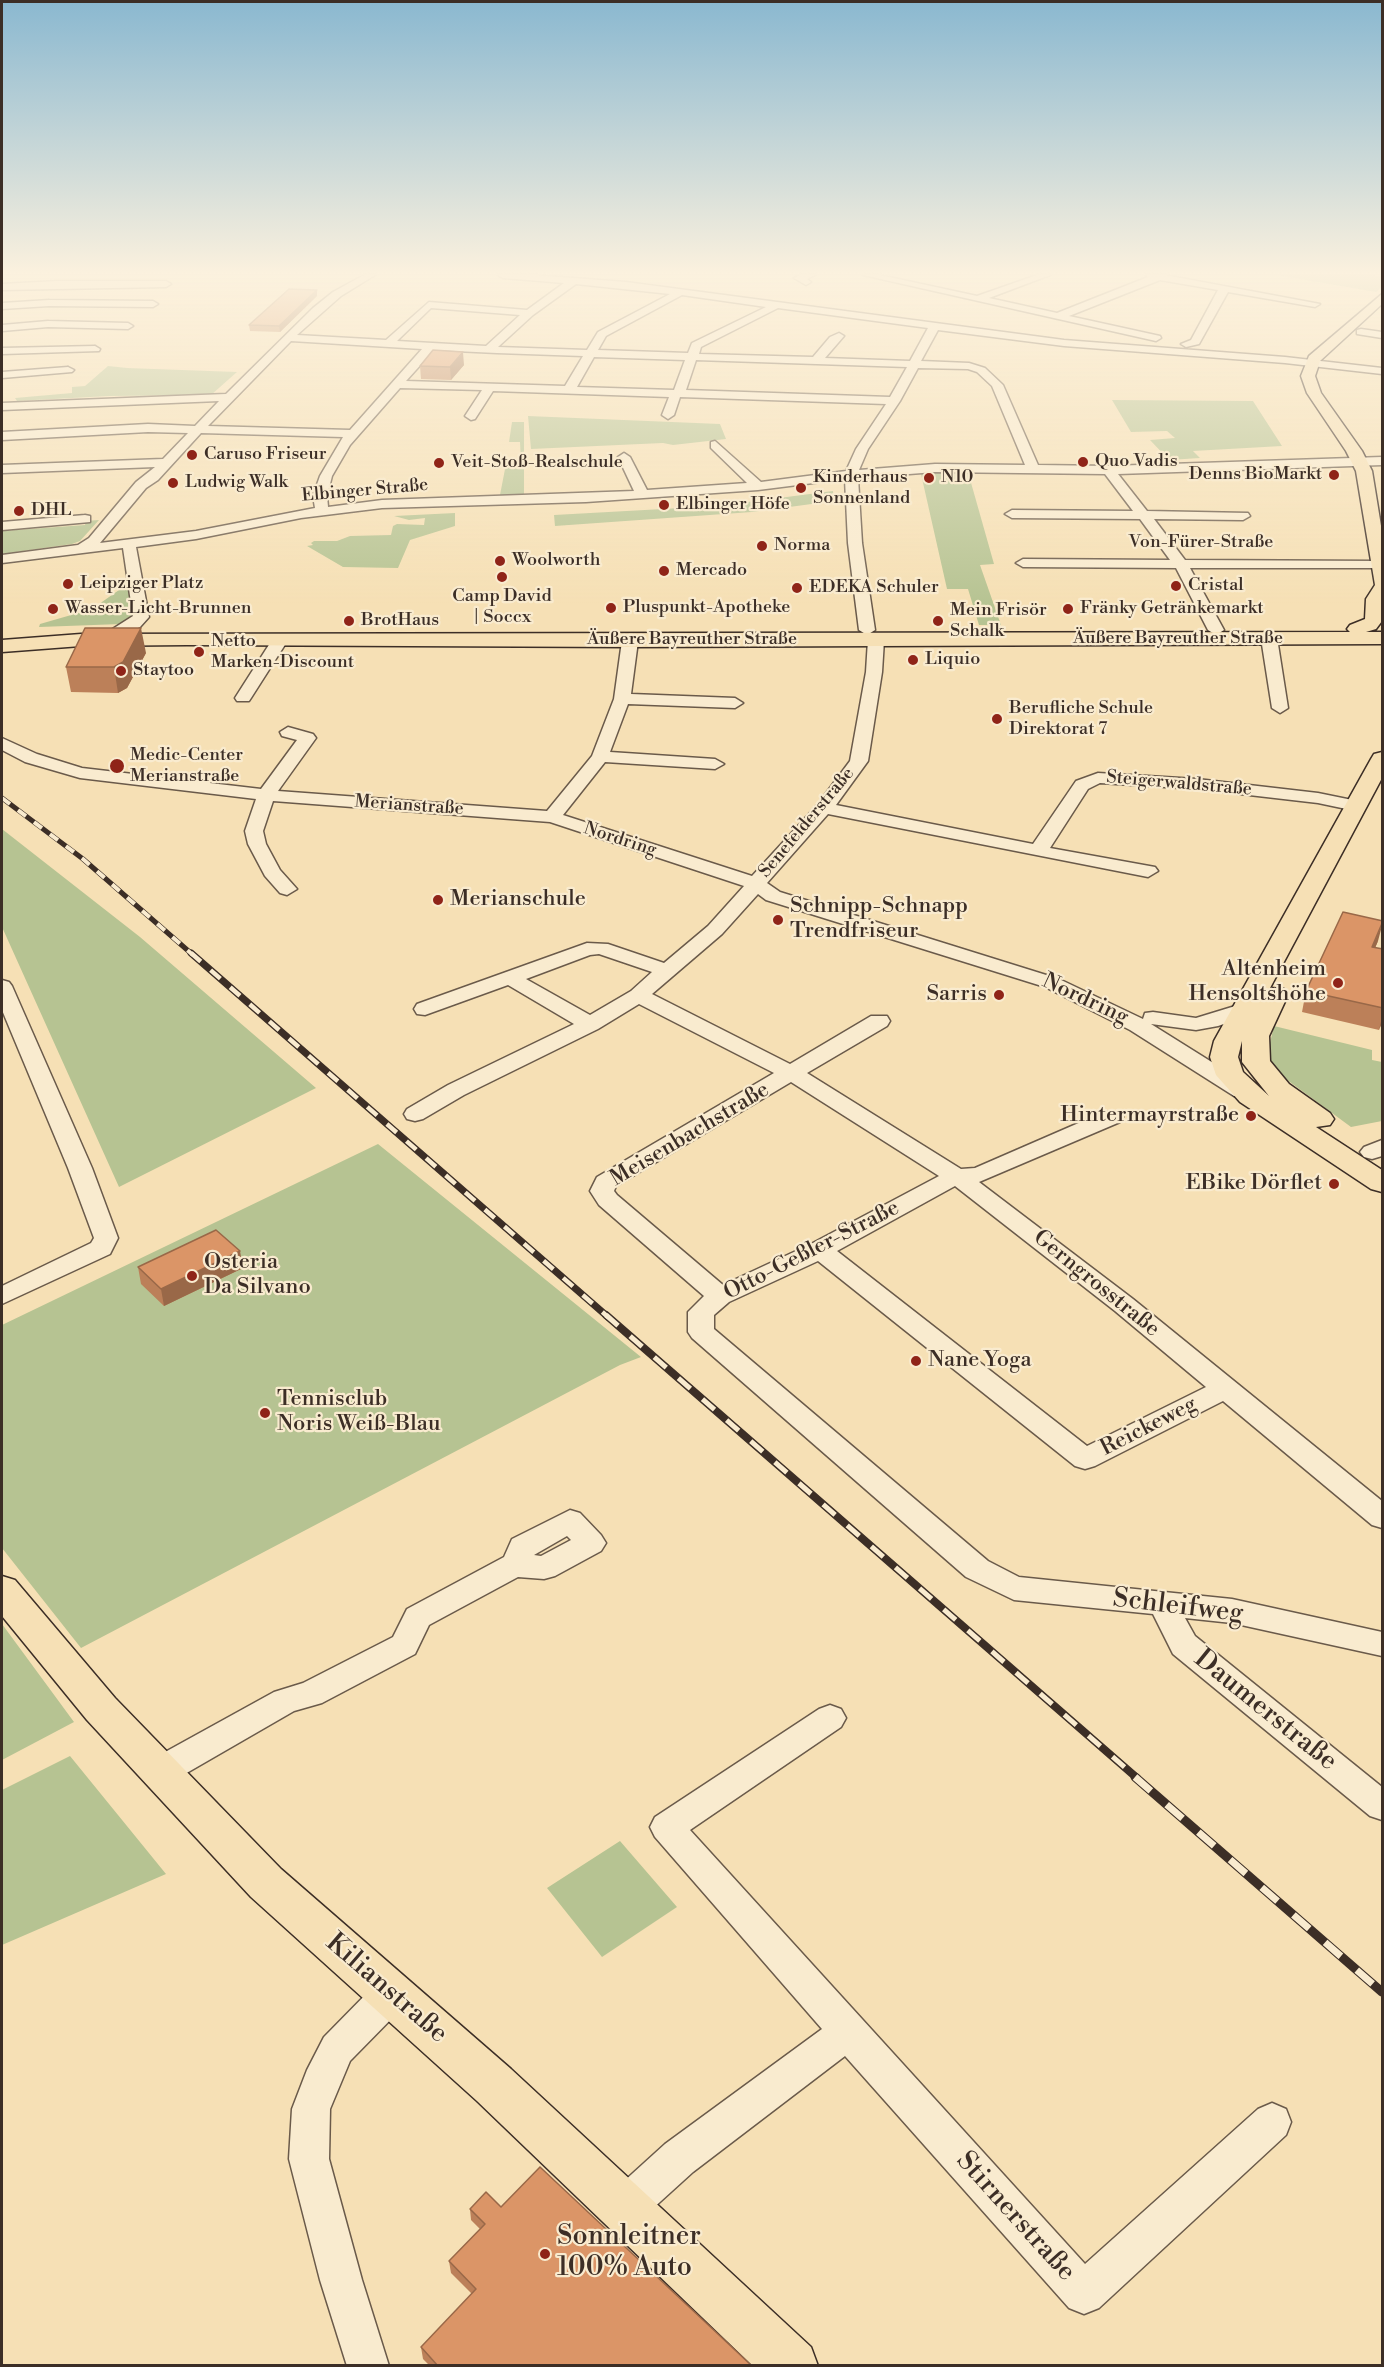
<!DOCTYPE html>
<html>
<head>
<meta charset="utf-8">
<style>
  body { margin:0 }
  #map { position:relative; width:1384px; height:2367px; overflow:hidden; background:#f6e0b5; font-family:"Libre Bodoni",serif }
  canvas { display:block }
  .frame { position:absolute; inset:0; border:3px solid #3c2e26; pointer-events:none }
</style>
</head>
<body>
<div id="map">
<canvas width="1384" height="2367"></canvas>
<div class="frame"></div>
</div>
<script>
const c = document.querySelector('canvas').getContext('2d');
c.lineJoin = 'round';
function fill(path, color) {
  c.fillStyle = color;
  c.fill(path, 'evenodd');
}
function shape(rows) {
  const path = new Path2D();
  for (const r of rows) {
    path.moveTo(r[0], r[1]);
    for (let i = 2; i < r.length; i += 2) path.lineTo(r[i], r[i + 1]);
  }
  return path;
}
function strokePath(path, color, width, dash) {
  c.strokeStyle = color;
  c.lineWidth = width;
  c.lineCap = dash ? 'butt' : 'round';
  c.setLineDash(dash || []);
  c.stroke(path);
}
function drawText(font, color, halo, rows, align = 'center') {
  c.font = font + ' "Libre Bodoni",serif';
  c.lineWidth = 4.5;
  c.setLineDash([]);
  c.textBaseline = 'middle';
  c.strokeStyle = halo;
  c.fillStyle = color;
  for (const [text, x, y, turn = 0] of rows) {
    c.save();
    c.translate(x, y);
    c.rotate((+turn || 0) * Math.PI / 180);
    c.textAlign = isNaN(turn) ? turn : align;
    if (halo) c.strokeText(text, 0, 0);
    c.fillText(text, 0, 0);
    c.restore();
  }
}
fill(shape([
  [1276,275,1373,275,1382,276,1382,287,1376,292],
  [108,366,127,368,237,372,211,395,109,396,17,401,15,398,72,393,72,387,85,386],
  [1112,400,1253,401,1282,446,1193,451,1200,458,1169,460,1150,440,1175,438,1167,431,1131,432],
  [528,416,720,424,726,439,673,445,663,443,531,449],
  [512,422,524,422,524,494,500,495,505,469,501,467,521,462,520,442,509,442],
  [968,472,994,564,980,565,1001,625,979,625,968,589,947,589,921,474],
  [833,491,834,501,752,512,555,526,554,515,717,506],
  [455,513,455,526,410,540,398,568,343,567,307,546,313,545,311,543,314,541,337,541,350,536,391,535,393,526,397,524,424,525,425,518,409,520,394,516],
  [99,520,80,541,72,544,2,554,2,531,85,525,86,521],
  [129,589,134,618,121,624,39,627,40,624,92,609,119,590],
  [2,829,140,937,316,1088,119,1187,2,927],
  [1274,1026,1372,1050,1372,1060,1382,1062,1382,1121,1351,1127,1279,1074,1267,1055],
  [378,1144,641,1357,620,1365,81,1648,2,1548,2,1325],
  [2,1624,74,1722,2,1760],
  [70,1756,166,1874,2,1945,2,1790],
  [620,1841,677,1907,602,1957,547,1888]
]), '#b6c392');
const minor = shape([
  [364,275,375,275,341,296,297,335,386,340,429,302,527,310,564,283,503,278,498,275,534,275,626,282,1064,340,1285,357,1382,368,1382,374,1285,363,1064,346,938,330,921,361,969,363,985,368,1003,385,1038,465,1109,466,1382,457,1382,465,1118,474,1147,511,1248,513,1250,516,1243,520,1154,519,1185,560,1379,561,1382,562,1382,568,1190,568,1224,630,1216,635,1208,630,1176,568,1023,567,1016,563,1023,559,1170,560,1140,519,1012,518,1005,514,1012,510,1133,511,1105,474,935,472,858,478,862,543,875,630,867,635,859,630,848,543,845,479,758,490,586,502,382,508,301,518,196,539,136,547,149,617,140,627,116,638,108,633,111,630,133,616,123,548,2,563,2,555,78,545,89,538,136,482,155,467,2,473,2,465,163,459,188,433,148,432,2,440,2,432,148,424,195,426,219,401,2,410,2,403,226,394,313,308,333,292,364,275],
  [576,284,670,294,598,332,587,350,498,347,533,315,576,284],
  [682,295,766,307,692,343,688,353,598,350,606,336,682,295],
  [431,308,520,315,486,346,397,341,431,308],
  [778,308,928,328,910,361,825,358,844,336,839,333,830,337,813,357,699,354,701,347,778,308],
  [291,341,422,349,350,430,208,426,291,341],
  [434,350,497,353,583,356,565,386,406,381,434,350],
  [594,357,685,360,674,390,577,387,594,357],
  [696,360,907,367,890,397,686,390,696,360],
  [918,368,968,369,977,372,992,386,1025,465,935,464,859,470,868,449,900,401,918,368],
  [400,388,482,390,465,416,471,420,475,419,493,391,669,397,662,415,668,419,674,415,680,397,886,404,856,449,846,471,761,482,715,441,711,442,711,448,747,483,647,490,630,457,624,453,618,457,634,491,382,500,328,507,327,496,332,476,350,445,400,388],
  [201,433,343,437,320,476,313,496,315,508,196,531,100,543,146,488,158,480,201,433],
  [800,275,815,275,807,279,811,282,806,285,794,278,800,275],
  [863,275,880,275,977,296,1037,275,1050,275,989,298,1057,313,1148,277,1146,275,1165,275,1320,304,1315,307,1228,292,1199,344,1186,347,1181,344,1191,340,1218,290,1160,280,1069,316,1160,336,1161,338,1156,341,863,275],
  [57,281,166,281,171,284,166,287,2,290,2,284,57,281],
  [49,300,153,301,158,304,153,307,49,306,2,309,2,303,49,300],
  [48,321,128,323,133,326,128,329,48,327,2,331,2,325,48,321],
  [1361,329,1382,332,1382,338,1357,334,1357,330,1361,329],
  [95,346,100,349,99,351,2,354,2,348,95,346],
  [68,367,74,370,72,372,2,378,2,372,68,367],
  [85,515,90,516,90,522,2,530,2,522,85,515],
  [1269,633,1277,638,1288,708,1280,713,1272,708,1261,638,1269,633],
  [280,635,288,640,251,698,249,701,237,701,235,698,272,640,280,635],
  [876,635,884,640,882,672,868,761,836,805,1033,844,1076,781,1098,773,1197,779,1318,793,1362,802,1365,806,1362,810,1356,811,1318,803,1197,789,1100,783,1088,789,1050,848,1155,867,1158,871,1148,877,828,814,767,883,780,892,1059,979,1143,1019,1145,1013,1153,1012,1196,1018,1245,1003,1253,1004,1256,1009,1253,1014,1218,1026,1196,1030,1151,1024,1250,1086,1253,1091,1250,1096,1234,1096,1130,1030,1045,987,766,900,758,894,722,934,652,994,790,1064,871,1016,887,1016,890,1021,887,1026,807,1073,961,1169,975,1168,1104,1112,1120,1112,1123,1117,1120,1122,979,1182,1133,1299,1382,1501,1382,1528,1372,1525,1223,1401,1095,1466,1085,1469,1075,1466,818,1261,729,1302,714,1315,714,1329,988,1561,1019,1577,1232,1599,1382,1632,1382,1656,1232,1623,1185,1618,1195,1636,1382,1787,1382,1820,1370,1816,1173,1654,1153,1614,1014,1600,966,1577,692,1338,688,1332,688,1312,704,1296,599,1205,590,1191,597,1177,774,1073,639,1004,598,1029,464,1095,423,1119,415,1121,407,1119,404,1114,407,1109,448,1085,574,1024,508,985,425,1015,417,1014,414,1009,417,1004,587,943,608,944,664,963,708,926,744,886,550,822,273,801,263,831,266,844,280,870,297,889,287,895,280,893,265,876,248,844,245,831,256,799,80,778,25,762,2,750,2,738,37,754,82,768,261,789,297,740,282,736,280,732,288,727,313,734,316,738,278,791,547,811,592,756,614,699,622,641,630,636,638,641,631,694,735,698,743,703,735,708,628,704,610,752,715,759,724,764,715,769,605,762,563,815,752,876,818,804,850,761,866,672,868,640,876,635],
  [599,954,652,972,631,991,590,1015,526,979,590,955,599,954],
  [791,1082,939,1176,811,1244,723,1285,617,1195,614,1191,616,1186,791,1082],
  [955,1186,1115,1311,1206,1387,1087,1446,837,1251,955,1186],
  [2,980,9,982,12,986,92,1168,118,1238,110,1254,2,1304,2,1286,91,1243,94,1238,68,1168,2,1010,2,980],
  [1382,1140,1382,1156,1372,1159,1364,1157,1360,1152,1364,1147,1382,1140],
  [570,1510,580,1513,601,1535,606,1543,601,1551,555,1576,544,1579,518,1577,429,1625,415,1654,322,1703,294,1711,171,1782,159,1786,147,1782,142,1772,147,1762,274,1692,303,1683,393,1637,407,1609,504,1557,512,1539,570,1510],
  [567,1536,571,1540,541,1556,534,1555,567,1536],
  [830,1705,841,1709,846,1718,841,1727,690,1830,1085,2264,1258,2109,1272,2103,1286,2109,1291,2122,1286,2135,1099,2308,1084,2314,1069,2308,845,2056,693,2172,639,2221,625,2227,611,2221,605,2207,611,2193,665,2144,822,2029,655,1837,650,1827,655,1817,819,1709,830,1705],
  [391,1977,404,1982,409,1994,404,2006,350,2061,330,2109,329,2159,362,2280,389,2366,347,2366,320,2280,289,2159,292,2109,307,2070,324,2037,378,1982,391,1977]
]);
const major = shape([
  [1382,294,1382,304,1320,361,1315,376,1321,393,1362,451,1372,471,1382,532,1382,621,1376,629,1366,632,1382,632,1382,644,630,647,187,645,81,646,2,652,2,640,81,634,1350,632,1347,629,1350,625,1365,619,1366,599,1375,585,1356,471,1346,451,1307,393,1301,376,1309,356,1382,294],
  [1382,752,1382,778,1270,988,1284,989,1288,995,1269,1036,1270,1061,1289,1084,1330,1113,1334,1119,1330,1125,1316,1127,1382,1170,1382,1192,1371,1189,1240,1102,1216,1075,1210,1057,1214,1041,1371,759,1374,754,1382,752],
  [1242,1041,1242,1062,1269,1096,1243,1072,1238,1057,1242,1041],
  [2,1576,15,1580,115,1698,281,1869,511,2069,811,2347,818,2366,753,2366,477,2101,251,1897,87,1720,2,1616,2,1576]
]);
strokePath(minor, '#6a5a4a', 3);
strokePath(major, '#3c2e26', 3);
fill(minor, '#f9ebcf');
fill(major, '#f6e0b5');
const railFar3 = shape([
  [2,798,83,859,193,955]
]);
const railFar2 = shape([
  [191,953,608,1317]
]);
const railFar1 = shape([
  [606,1315,1137,1778]
]);
const rail = shape([
  [1135,1777,1382,1992]
]);
strokePath(railFar3, '#3c2e26', 5);
strokePath(railFar2, '#3c2e26', 7);
strokePath(railFar1, '#3c2e26', 8);
strokePath(rail, '#3c2e26', 9);
strokePath(railFar3, '#f9ebcf', 4, [10]);
strokePath(railFar2, '#f9ebcf', 4.5, [13]);
strokePath(railFar1, '#f9ebcf', 5, [16]);
strokePath(rail, '#f9ebcf', 7, [21]);
fill(shape([
  [317,296,280,332,250,331,249,325],
  [464,365,451,380,421,379,420,366],
  [146,653,127,688,118,693,71,692,66,667],
  [1378,941,1375,948,1383,949,1383,1020,1379,1030,1302,1012,1306,991],
  [138,1267,243,1268,164,1306,141,1284],
  [501,2207,752,2366,430,2366,423,2359,421,2347,472,2294,451,2273,449,2261,480,2229,471,2220,470,2209]
]), '#bc8059');
fill(shape([
  [317,290,317,296,280,332,279,326],
  [463,352,464,365,451,380,450,367],
  [141,628,146,653,127,688,118,693,114,667],
  [1383,922,1378,941,1367,967,1372,947],
  [1383,1013,1383,1020,1379,1030],
  [240,1251,243,1268,164,1306,161,1289]
]), '#996848');
const building = shape([
  [289,289,317,290,279,326,249,325,289,289],
  [433,350,463,352,450,367,420,366,433,350],
  [85,628,141,628,123,662,114,667,66,667,85,628],
  [1343,912,1383,921,1372,947,1383,949,1383,1008,1306,991,1343,912],
  [216,1230,240,1251,161,1289,138,1267,216,1230],
  [540,2167,752,2366,438,2366,421,2347,476,2289,449,2261,485,2224,470,2209,486,2192,501,2207,540,2167]
]);
fill(building, '#db9567');
strokePath(building, '#996848', 1.5);
const sky = c.createLinearGradient(0, 0, 0, 606);
sky.addColorStop(0, '#8ab8d0');
sky.addColorStop(0.45, '#fbf1de');
sky.addColorStop(1, '#fbf1de00');
c.fillStyle = sky;
c.fillRect(0, 0, 1384, 606);
for (const [x, y, r, color] of [
  [192,455,6,"#8f2418"],
  [1083,462,6,"#8f2418"],
  [439,463,6,"#8f2418"],
  [1334,475,6,"#8f2418"],
  [929,478,6,"#8f2418"],
  [173,483,6,"#8f2418"],
  [801,488,6,"#8f2418"],
  [664,505,6,"#8f2418"],
  [19,511,6,"#8f2418"],
  [762,546,6,"#8f2418"],
  [500,561,6,"#8f2418"],
  [664,571,6,"#8f2418"],
  [502,577,6,"#8f2418"],
  [68,584,6,"#8f2418"],
  [1176,586,6,"#8f2418"],
  [797,588,6,"#8f2418"],
  [611,608,6,"#8f2418"],
  [53,609,6,"#8f2418"],
  [1068,609,6,"#8f2418"],
  [349,621,6,"#8f2418"],
  [938,621,6,"#8f2418"],
  [199,652,6,"#8f2418"],
  [913,660,6,"#8f2418"],
  [121,671,6,"#8f2418"],
  [997,719,6,"#8f2418"],
  [117,766,8,"#8f2418"],
  [438,900,6,"#8f2418"],
  [778,920,6,"#8f2418"],
  [1338,983,6,"#8f2418"],
  [999,995,6,"#8f2418"],
  [1251,1116,6,"#8f2418"],
  [1334,1184,6,"#8f2418"],
  [192,1276,6,"#8f2418"],
  [916,1361,6,"#8f2418"],
  [265,1413,6,"#8f2418"],
  [545,2254,6,"#8f2418"]
]) {
  const dot = new Path2D();
  dot.arc(x, y, r, 0, 2 * Math.PI);
  c.fillStyle = color;
  c.fill(dot);
  strokePath(dot, '#f9ebcf', 2);
}
drawText('18px', '#3c2e26', '#f9ebcf', [
  ["Caruso Friseur",204,455],
  ["Quo Vadis",1095,462],
  ["Veit-Stoß-Realschule",451,463],
  ["Denns BioMarkt",1322,475,"right"],
  ["Kinderhaus",813,478],
  ["Sonnenland",813,499],
  ["N10",941,478],
  ["Ludwig Walk",185,483],
  ["Elbinger Höfe",676,505],
  ["DHL",31,511],
  ["Norma",774,546],
  ["Woolworth",512,561],
  ["Mercado",676,571],
  ["Leipziger Platz",80,584],
  ["Cristal",1188,586],
  ["EDEKA Schuler",809,588],
  ["Camp David",502,597,"center"],
  ["| Soccx",502,618,"center"],
  ["Pluspunkt-Apotheke",623,608],
  ["Wasser-Licht-Brunnen",65,609],
  ["Fränky Getränkemarkt",1080,609],
  ["Mein Frisör",950,611],
  ["Schalk",950,632],
  ["BrotHaus",361,621],
  ["Netto",211,642],
  ["Marken-Discount",211,663],
  ["Liquio",925,660],
  ["Staytoo",133,671],
  ["Berufliche Schule",1009,709],
  ["Direktorat 7",1009,730],
  ["Medic-Center",130,756],
  ["Merianstraße",130,777]
], 'left');
drawText('18px', '#3c2e26', '#f9ebcf', [
  ["Elbinger Straße",365,491,-5],
  ["Von-Fürer-Straße",1201,543],
  ["Äußere Bayreuther Straße",1178,639],
  ["Äußere Bayreuther Straße",692,640],
  ["Steigerwaldstraße",1179,784,5],
  ["Merianstraße",409,806,4],
  ["Senefelderstraße",807,823,-50],
  ["Nordring",620,840,18]
]);
drawText('22px', '#3c2e26', '#f9ebcf', [
  ["Merianschule",450,900],
  ["Schnipp-Schnapp",790,907],
  ["Trendfriseur",790,932],
  ["Altenheim",1326,970,"right"],
  ["Hensoltshöhe",1326,995,"right"],
  ["Sarris",987,995,"right"],
  ["Hintermayrstraße",1239,1116,"right"],
  ["EBike Dörflet",1322,1184,"right"],
  ["Osteria",204,1263],
  ["Da Silvano",204,1288],
  ["Nane Yoga",928,1361],
  ["Tennisclub",277,1400],
  ["Noris Weiß-Blau",277,1425]
], 'left');
drawText('22px', '#3c2e26', '#f9ebcf', [
  ["Nordring",1085,1000,25],
  ["Meisenbachstraße",690,1135,-31],
  ["Otto-Geßler-Straße",812,1251,-27],
  ["Gerngrosstraße",1096,1284,39],
  ["Reickeweg",1149,1427,-27]
]);
drawText('27px', '#3c2e26', '#f9ebcf', [
  ["Schleifweg",1178,1607,7],
  ["Daumerstraße",1265,1711,39],
  ["Kilianstraße",386,1989,41],
  ["Stirnerstraße",1015,2217,48]
]);
drawText('27px', '#3c2e26', '#f9ebcf', [
  ["Sonnleitner",557,2238],
  ["100% Auto",557,2269]
], 'left');
</script>
</body>
</html>
